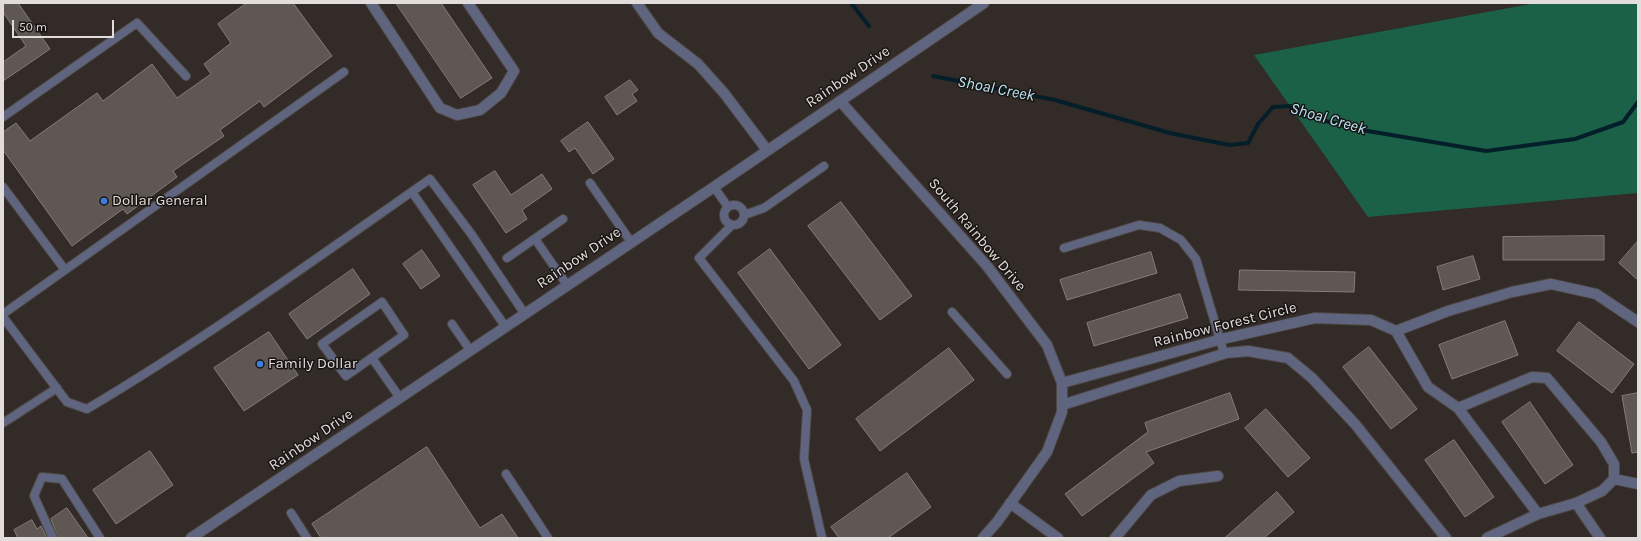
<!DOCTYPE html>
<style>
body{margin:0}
#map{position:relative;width:1641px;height:541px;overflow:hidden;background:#322b27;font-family:Karla,sans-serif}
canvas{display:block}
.frame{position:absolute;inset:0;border:4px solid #e2ddda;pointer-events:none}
.scale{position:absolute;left:12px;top:20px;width:102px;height:18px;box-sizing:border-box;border:2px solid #e2ddda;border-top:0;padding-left:5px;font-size:12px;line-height:14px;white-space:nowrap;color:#e2ddda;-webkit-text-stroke:3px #181513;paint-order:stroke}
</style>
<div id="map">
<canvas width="1641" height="541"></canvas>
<div class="frame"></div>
<div class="scale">50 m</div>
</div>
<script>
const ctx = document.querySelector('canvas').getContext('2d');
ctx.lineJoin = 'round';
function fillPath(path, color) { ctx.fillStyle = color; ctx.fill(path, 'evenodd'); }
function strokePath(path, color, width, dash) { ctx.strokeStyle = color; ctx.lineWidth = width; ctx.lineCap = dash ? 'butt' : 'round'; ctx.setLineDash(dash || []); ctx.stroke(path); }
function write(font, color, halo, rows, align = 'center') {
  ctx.font = font + ' Karla,sans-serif'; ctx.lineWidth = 3; ctx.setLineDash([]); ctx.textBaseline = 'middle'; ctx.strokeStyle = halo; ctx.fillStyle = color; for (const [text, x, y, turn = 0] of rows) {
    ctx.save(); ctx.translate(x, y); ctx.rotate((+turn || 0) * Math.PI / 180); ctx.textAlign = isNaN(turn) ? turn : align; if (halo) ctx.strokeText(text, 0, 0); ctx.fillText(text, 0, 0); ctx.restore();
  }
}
const green = new Path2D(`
 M1536,3H1638V193L1368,217L1254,55Z`);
const stream = new Path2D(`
 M851,3L869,26
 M933,76L1055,100L1170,133L1229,145L1248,143L1258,124L1273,107L1290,106L1303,115L1356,129L1486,151L1575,139L1623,122L1638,102`);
const building = new Path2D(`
 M3,3H18L50,49L3,81V62L26,46L3,12Z
 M247,3H293L332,56L264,107L260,101L220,130L224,136L173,171L177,177L127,214L123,209L72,246L3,150V132L16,123L30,141L97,93L103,101L152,64L177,98L211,74L204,64L231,43L218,24Z
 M396,3H441L492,78L461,98Z
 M630,80L638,90L632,94L637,101L617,115L605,97Z
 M588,122L614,159L593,174L575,148L569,152L561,141Z
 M495,171L511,195L542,174L552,189L522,210L527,219L506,233L473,185Z
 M841,202L912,296L880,320L808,226Z
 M1604,236V260H1503V237Z
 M1638,241V280L1619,263Z
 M770,249L841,345L809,369L738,273Z
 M422,250L440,276L421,289L403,264Z
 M1151,252L1157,273L1067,300L1060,280Z
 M1473,256L1480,279L1443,290L1437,267Z
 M353,269L370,294L307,339L289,314Z
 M1240,270L1355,272L1354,292L1239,290Z
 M1180,294L1188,318L1094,346L1087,323Z
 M1505,321L1518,355L1452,379L1439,345Z
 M1579,322L1634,364L1612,393L1557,351Z
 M269,332L298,375L244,411L214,368Z
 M1369,347L1417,409L1391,429L1343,367Z
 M949,348L974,380L880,451L856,419Z
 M1230,393L1239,419L1146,452L1154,463L1082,516L1065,494L1148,432L1145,423Z
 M1638,393V452L1632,453L1622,396Z
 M1530,402L1573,465L1545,484L1502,422Z
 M1266,409L1310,458L1288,477L1245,428Z
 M1454,440L1494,497L1465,517L1425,460Z
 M427,447L480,528L502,514L518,538H321L312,524Z
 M150,451L173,485L116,524L93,490Z
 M907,473L931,507L888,538H839L831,527Z
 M1277,492L1294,512L1264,538H1225Z
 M67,508L88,538H58L51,519Z
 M32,520L37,529L41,526L47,538H18L14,530Z`);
const service = new Path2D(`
 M3,117L137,23L186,76
 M590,183L631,242
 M3,187L65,270
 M714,187L728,207
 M412,192L505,326
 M724 215a10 10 0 1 1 20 0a10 10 0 1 1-20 0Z
 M744,215L764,208L824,166
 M732,225L699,258L794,381L807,410L804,459L822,538
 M535,239L567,285
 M1064,248L1139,225L1160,228L1181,240L1196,259L1224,353
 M507,258L563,219
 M382,302L404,335L346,376L322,344Z
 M952,312L1007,374
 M3,314L344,72
 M3,317L67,402L87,409C205,339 317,258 430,179L472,235L524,313
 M452,324L470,350
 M372,358L400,398
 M3,423L57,388
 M506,474L548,538
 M291,513L307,538
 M53,538L34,496L42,477L62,479L100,538`);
const minor = new Path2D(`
 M371,3L440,108L457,115L480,110L501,93L514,71L468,3
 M637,3L658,33L698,64L724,93L767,150
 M840,101L987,266L1047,345L1062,383V412L1047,452L997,522L983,538
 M1396,331L1448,311L1512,292L1551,284L1596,294L1638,322
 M1396,331L1428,387L1458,408L1538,514
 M1062,383L1222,339L1315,318L1371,320L1396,331
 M1062,405L1226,353L1248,351L1288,358L1312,378L1355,424L1446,538
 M1458,408L1532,377L1547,378L1601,442L1614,464V479L1602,491L1576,503L1538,514L1487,538
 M1614,479L1638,484
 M1010,503L1058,538
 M1576,503L1600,538
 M1115,538L1151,495L1179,481L1218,476`);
const tertiary = new Path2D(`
 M191,538L714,187L984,3`);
const markers = [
 [104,201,4,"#3f7fe0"],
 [260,364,4,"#3f7fe0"]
];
const streetNames = [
 ["Rainbow Drive",848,77,-34],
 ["South Rainbow Drive",977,235,50],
 ["Rainbow Drive",579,258,-34],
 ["Rainbow Forest Circle",1225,325,-14],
 ["Rainbow Drive",311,440,-34]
];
const poiNames = [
 ["Dollar General",112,201],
 ["Family Dollar",268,364]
];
const waterNames = [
 ["Shoal Creek",996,89,11],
 ["Shoal Creek",1328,119,16]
];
fillPath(green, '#1a6148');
strokePath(stream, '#041f29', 4);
fillPath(building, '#5f5753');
strokePath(building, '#867d79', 1);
strokePath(service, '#4e4744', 10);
strokePath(minor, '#4e4744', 12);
strokePath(tertiary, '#4e4744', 12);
strokePath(service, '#60657f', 8);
strokePath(minor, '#60657f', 10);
strokePath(tertiary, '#60657f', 10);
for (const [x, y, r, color] of markers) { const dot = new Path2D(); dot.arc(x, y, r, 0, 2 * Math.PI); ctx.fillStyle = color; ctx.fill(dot); strokePath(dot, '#181513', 1.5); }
write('15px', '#e2ddda', '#181513', streetNames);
write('15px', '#e2ddda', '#181513', poiNames, 'left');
write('italic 16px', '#bce5f6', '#181513', waterNames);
</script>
